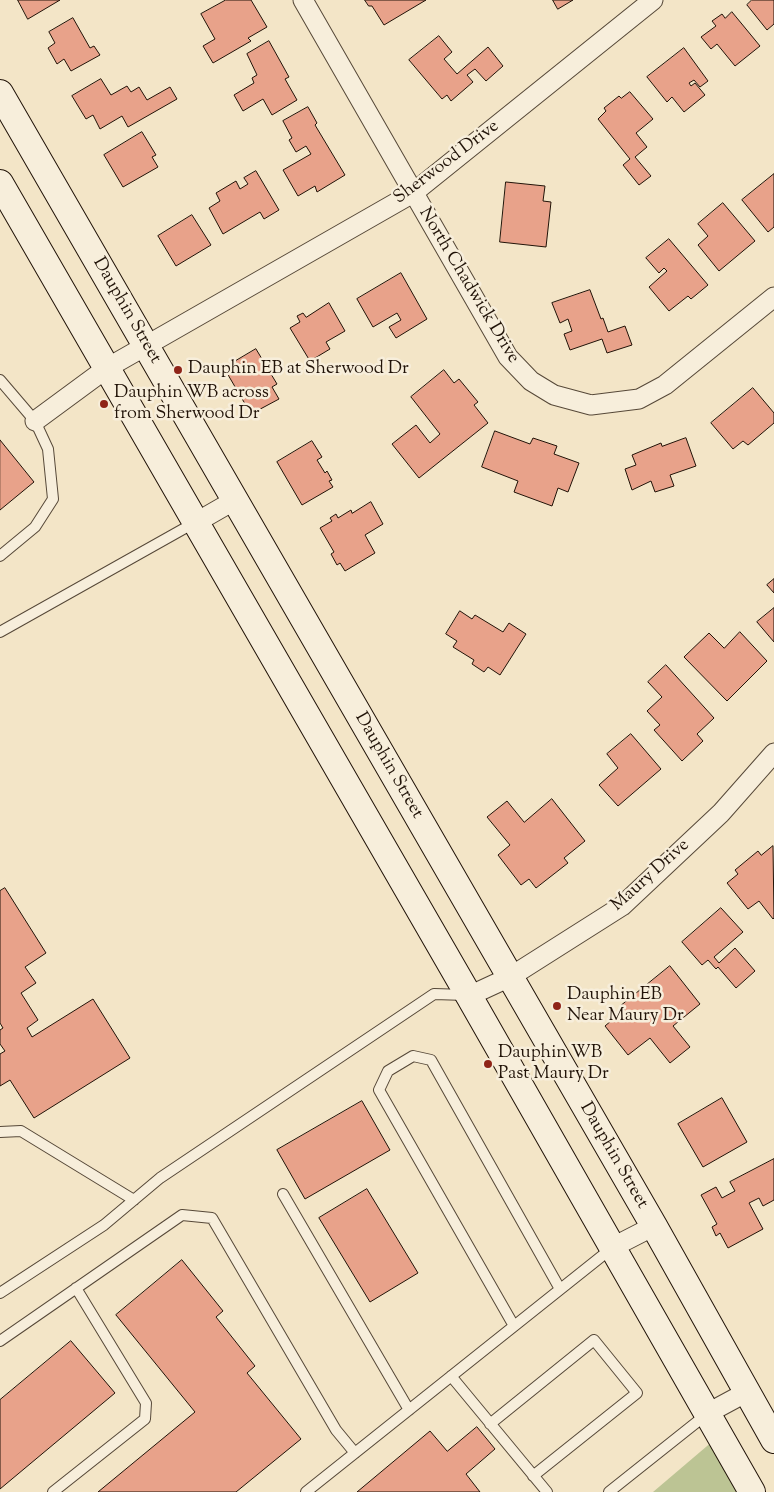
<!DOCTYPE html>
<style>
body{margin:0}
canvas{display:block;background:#f3e5c7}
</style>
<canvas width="774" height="1492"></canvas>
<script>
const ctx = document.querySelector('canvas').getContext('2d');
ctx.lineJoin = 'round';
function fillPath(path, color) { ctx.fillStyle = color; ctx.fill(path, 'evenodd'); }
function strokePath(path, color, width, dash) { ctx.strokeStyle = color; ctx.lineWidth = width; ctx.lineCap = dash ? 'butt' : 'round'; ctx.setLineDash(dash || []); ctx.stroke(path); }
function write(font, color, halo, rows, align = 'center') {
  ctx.font = font + ' "Sorts Mill Goudy",serif'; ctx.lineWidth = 5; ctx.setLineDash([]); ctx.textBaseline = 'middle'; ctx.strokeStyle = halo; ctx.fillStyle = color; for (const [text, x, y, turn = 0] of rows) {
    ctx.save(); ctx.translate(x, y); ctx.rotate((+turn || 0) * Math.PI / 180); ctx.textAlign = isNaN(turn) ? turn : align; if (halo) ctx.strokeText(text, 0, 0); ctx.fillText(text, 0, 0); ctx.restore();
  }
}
const green = new Path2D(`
 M720,1435L752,1492H653Z`);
const building = new Path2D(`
 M18,0H60L28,19Z
 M226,0H251L267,27L248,38L251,41L213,63L203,46L215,39L201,14Z
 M365,0H426L384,25L372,6H369Z
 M553,0H573L558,9Z
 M752,0H774V24L767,30L747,5Z
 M732,12L760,46L735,66L717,44L711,49L701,37L716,26L712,21L722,14L725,18Z
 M73,18L90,48L94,46L100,55L71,71L64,59L57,64L48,48L55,43L49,32Z
 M439,36L452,52L444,59L457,74L488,47L503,66L486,81L475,69L467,75L473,82L451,101L447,95L442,99L409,60Z
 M269,41L289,77L285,79L297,100L272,115L263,99L243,111L234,95L254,83L252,78L257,75L247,54Z
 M684,48L708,81L700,87L694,80L689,83L691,86L695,83L705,95L684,112L672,97L667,102L647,77Z
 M101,79L111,95L127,86L131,92L139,87L147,100L170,87L177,99L128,127L122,116L100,129L93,115L86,119L72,96Z
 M630,92L653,119L636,133L647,147L635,157L651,176L639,185L623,165L630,159L598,119L606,111L604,108L619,96L621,98Z
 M308,107L317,123L315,125L345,175L317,192L315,186L298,196L283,170L311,154L306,146L296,152L289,140L292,138L283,121Z
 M142,132L156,155L152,157L158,167L123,187L104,155Z
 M256,171L279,210L264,219L260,212L223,234L209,208L220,201L216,193L236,181L240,189L248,184L244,178Z
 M774,174V227L768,232L742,200Z
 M506,182L545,186L543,201L551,202L546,247L500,242Z
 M723,203L755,241L719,271L698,245L708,236L698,224Z
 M192,215L211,245L176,266L158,236Z
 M669,239L708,285L691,299L688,296L669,311L649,287L667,271L664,268L659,273L646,258Z
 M401,273L427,319L396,338L389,327L401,320L397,313L373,327L357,299Z
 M590,290L601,319L603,318L608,332L625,326L632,345L607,353L602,339L570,350L564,334L572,331L568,319L560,323L552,303Z
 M329,303L345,331L326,342L330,349L310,361L290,328L300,322L297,316L303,313L306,317Z
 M256,349L277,384L272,387L279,399L251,414L224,368Z
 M444,370L454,383L459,379L478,402L474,405L488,423L419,478L392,444L416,425L430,443L440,434L411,397Z
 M753,388L774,413V423L748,445L743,441L733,449L711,423Z
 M495,431L530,444L533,438L557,446L554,454L579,463L568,492L558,488L552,506L514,492L518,481L482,467Z
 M686,438L696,466L670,475L674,486L655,492L651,481L632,490L625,469L636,465L632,455L661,443L662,446Z
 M0,440L34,482L0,510Z
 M312,441L322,457L317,460L325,473L327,471L332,480L329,481L333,487L302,505L277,462Z
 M371,502L383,524L365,535L375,553L345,571L340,563L337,565L331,554L334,552L320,528L332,521L330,518L336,514L338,518L351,510L352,513Z
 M774,579V593L767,585Z
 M774,608V642L757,622Z
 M460,611L472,619L475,615L503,632L509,623L526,634L500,675L488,667L484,672L472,664L474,660L453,647L457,641L446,634Z
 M740,632L767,661L727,701L684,657L709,633L724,648Z
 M666,665L714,718L697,734L703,741L682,761L654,730L660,725L647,711L662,697L648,682Z
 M631,734L661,769L618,806L599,785L618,768L607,754Z
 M552,799L585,841L564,858L568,863L536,888L529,879L521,885L498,855L510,845L487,817L507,801L524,822Z
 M773,846L774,918L773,919L759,901L748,909L727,883L738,874L735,870L758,851L761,855Z
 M5,888L46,953L25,967L36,983L21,993L38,1020L27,1028L32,1037L93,999L130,1058L34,1118L10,1080L0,1086V1054L5,1051L0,1044V1030L3,1028L0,1023V891Z
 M721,908L743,932L714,957L719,963L735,948L755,971L736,988L718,967L716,969L708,960L702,965L682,942Z
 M670,966L700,1004L673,1026L690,1047L670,1063L650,1038L628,1055L605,1026L625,1009L622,1005Z
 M722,1098L747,1142L703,1167L678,1124Z
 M362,1101L390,1150L305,1199L277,1150Z
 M774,1159V1200L763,1206L759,1198L749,1203L763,1229L728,1248L720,1233L716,1236L712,1227L717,1224L701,1195L716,1187L722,1198L735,1191L730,1182Z
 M367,1189L418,1273L370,1302L319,1218Z
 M182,1260L223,1311L216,1317L255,1366L247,1373L301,1439L236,1492H98L195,1412L116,1315Z
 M71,1341L115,1393L0,1489V1400Z
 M477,1427L495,1449L466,1474L480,1492H357L430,1431L447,1451Z`);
const service = new Path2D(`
 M0,380L35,421L48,449L53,499L35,527L0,556
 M0,632L194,523
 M0,1132L21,1131L134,1200
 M283,1194L409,1410
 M0,1293L104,1225L160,1178L434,994L466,995
 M514,1326L379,1090L388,1071L413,1056L431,1060L560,1289
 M0,1341L182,1215L212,1218L336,1430L355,1453
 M451,1376L547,1492
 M490,1424L594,1340L637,1393L533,1476
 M53,1492L145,1419L146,1403L76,1288
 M306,1492L612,1248
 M609,1492L707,1414`);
const minor = new Path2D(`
 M303,0L508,357L531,381L554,395L591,405L639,399L665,385L774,297
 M35,421L107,368L413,193L653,0
 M195,523L235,500
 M469,996L510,977L622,906L721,813L774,753
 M613,1247L654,1226
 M708,1413L747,1392`);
const secondary = new Path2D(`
 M0,93L654,1226L774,1440
 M0,183L469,996L752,1492`);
const markers = [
 [178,370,5,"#8f2418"],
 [104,404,5,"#8f2418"],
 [557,1006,5,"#8f2418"],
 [488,1064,5,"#8f2418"]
];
const streetNames = [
 ["Sherwood Drive",447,163,-37],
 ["North Chadwick Drive",468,286,59],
 ["Dauphin Street",126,311,60],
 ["Dauphin Street",388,766,60],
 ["Maury Drive",651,876,-42],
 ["Dauphin Street",613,1156,60]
];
const poiNames = [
 ["Dauphin EB at Sherwood Dr",188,370],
 ["Dauphin WB across",114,394],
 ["from Sherwood Dr",114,415],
 ["Dauphin EB",567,996],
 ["Near Maury Dr",567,1017],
 ["Dauphin WB",498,1054],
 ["Past Maury Dr",498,1075]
];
fillPath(green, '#bcc494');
fillPath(building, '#e8a28a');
strokePath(building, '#211308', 1);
strokePath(service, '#564838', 12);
strokePath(minor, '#564838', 21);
strokePath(secondary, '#211308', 28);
strokePath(service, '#f7eedb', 10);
strokePath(minor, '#f7eedb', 19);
strokePath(secondary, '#f7eedb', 26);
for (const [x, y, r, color] of markers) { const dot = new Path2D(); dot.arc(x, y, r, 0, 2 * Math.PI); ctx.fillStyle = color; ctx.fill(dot); strokePath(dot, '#f7eedb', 2); }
write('18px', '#211308', '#f7eedb', streetNames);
write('18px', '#211308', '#f7eedb', poiNames, 'left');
</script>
